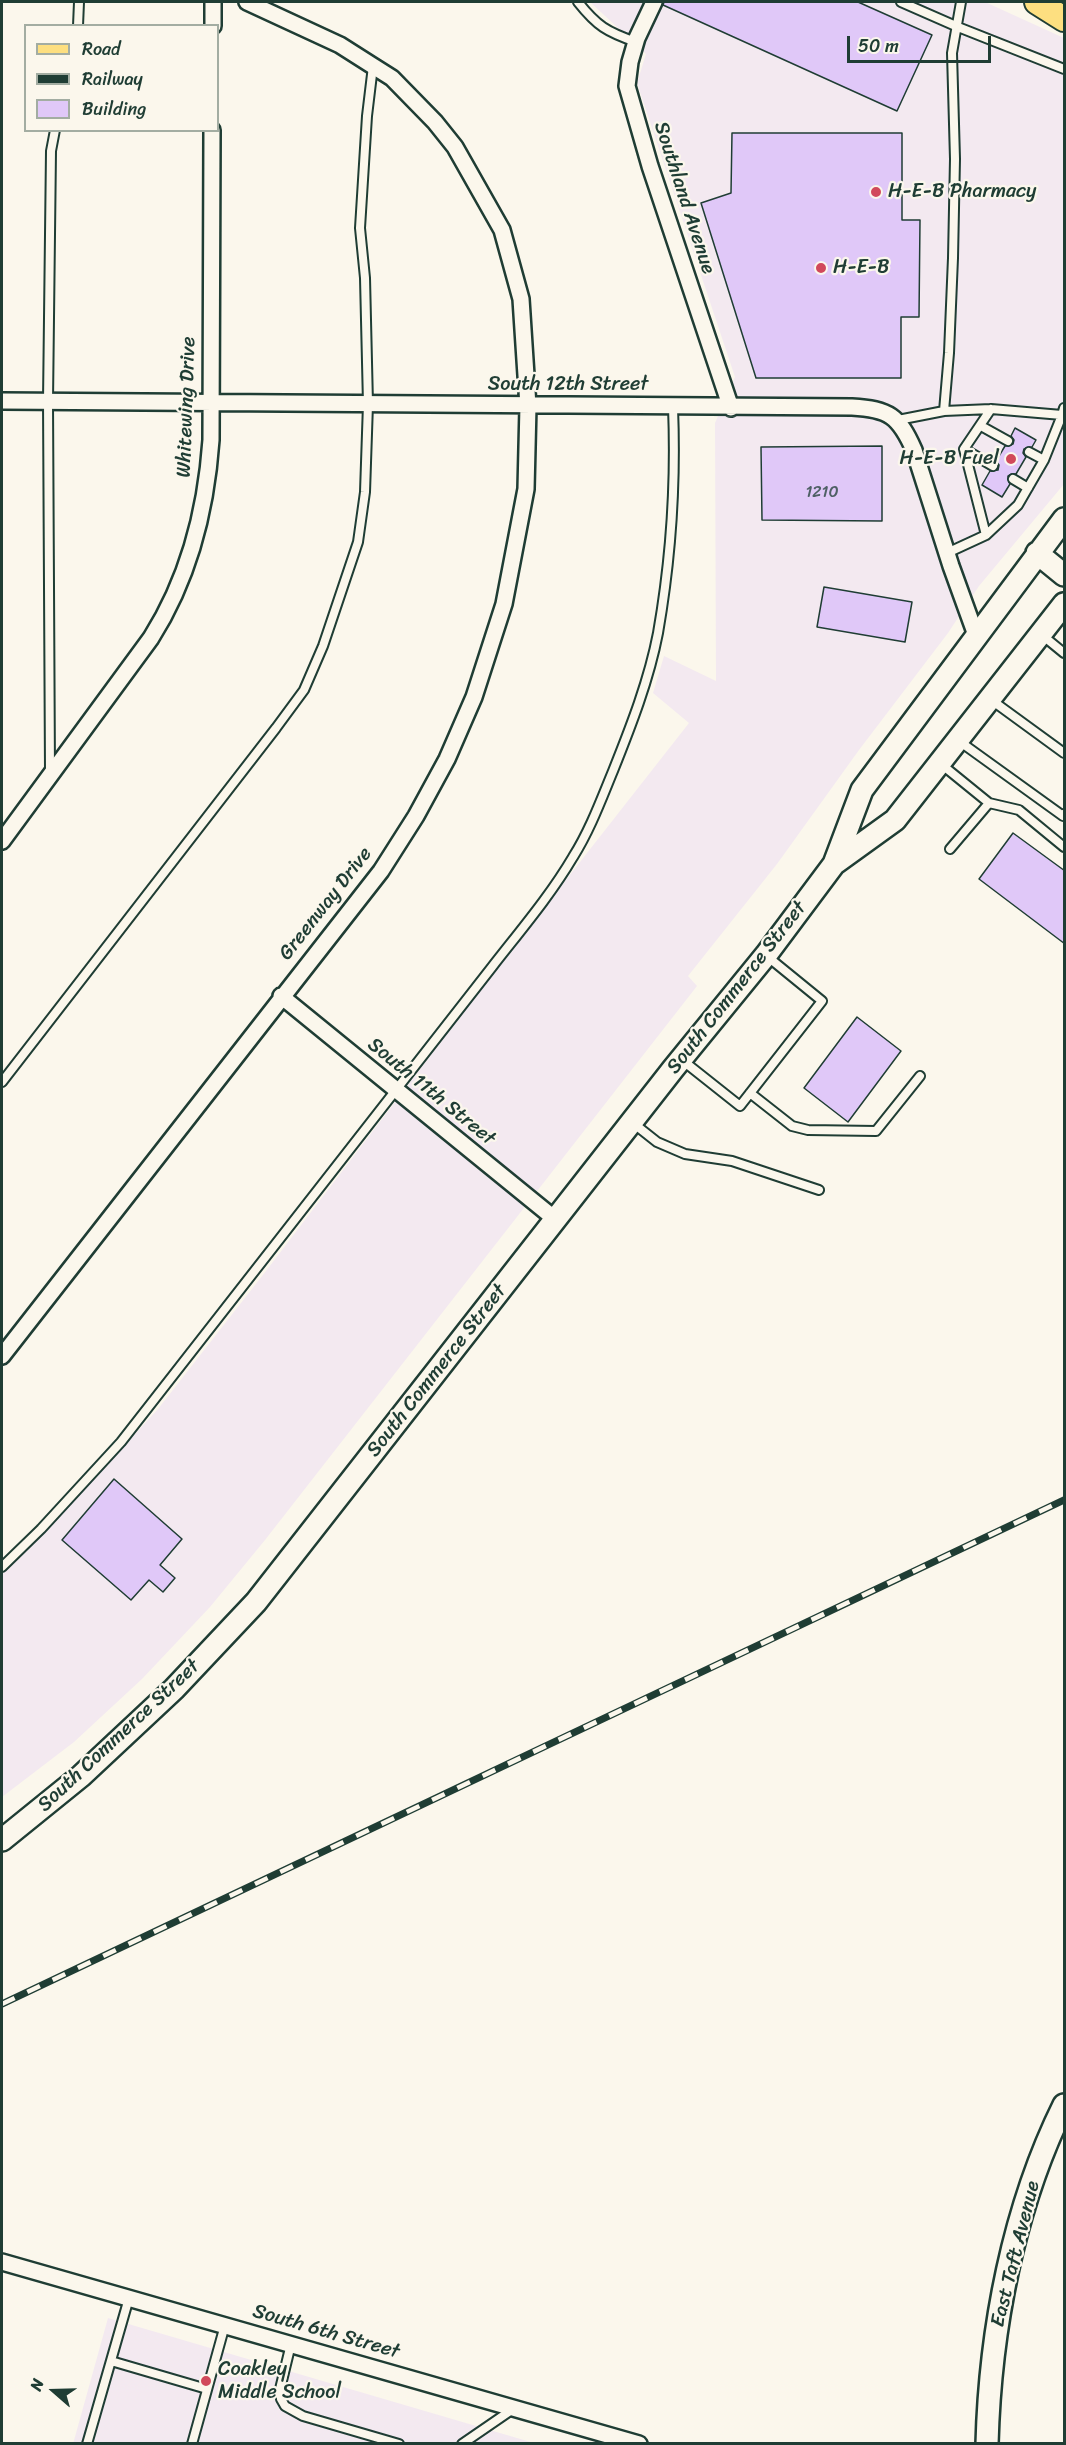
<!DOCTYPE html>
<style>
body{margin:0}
#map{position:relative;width:1066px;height:2445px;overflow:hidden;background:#fbf7ec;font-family:Sriracha,sans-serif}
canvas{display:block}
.frame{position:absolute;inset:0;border:3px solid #1f3d34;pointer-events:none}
.legend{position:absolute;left:24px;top:24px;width:195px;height:108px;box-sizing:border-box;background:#fbf7ec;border:2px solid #a3ada2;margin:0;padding:8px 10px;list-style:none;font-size:18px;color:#1f3d34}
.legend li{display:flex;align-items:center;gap:12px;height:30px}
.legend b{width:30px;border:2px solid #a3ada2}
.north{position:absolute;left:24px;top:2361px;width:60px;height:60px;-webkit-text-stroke:4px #fbf7ec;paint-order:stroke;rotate:290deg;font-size:16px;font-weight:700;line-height:24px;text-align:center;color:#1f3d34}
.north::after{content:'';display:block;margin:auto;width:21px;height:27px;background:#1f3d34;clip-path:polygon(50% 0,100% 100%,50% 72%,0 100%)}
.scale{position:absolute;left:847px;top:36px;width:144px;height:27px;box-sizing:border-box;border:3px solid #1f3d34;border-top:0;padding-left:8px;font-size:18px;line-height:21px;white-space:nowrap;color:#1f3d34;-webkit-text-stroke:4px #fbf7ec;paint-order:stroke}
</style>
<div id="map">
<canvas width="1066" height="2445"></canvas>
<div class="frame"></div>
<ul class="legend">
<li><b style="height:8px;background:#fddf80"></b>Road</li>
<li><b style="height:8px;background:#1f3d34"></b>Railway</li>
<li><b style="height:16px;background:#e0c8f8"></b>Building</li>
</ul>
<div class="north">N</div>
<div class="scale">50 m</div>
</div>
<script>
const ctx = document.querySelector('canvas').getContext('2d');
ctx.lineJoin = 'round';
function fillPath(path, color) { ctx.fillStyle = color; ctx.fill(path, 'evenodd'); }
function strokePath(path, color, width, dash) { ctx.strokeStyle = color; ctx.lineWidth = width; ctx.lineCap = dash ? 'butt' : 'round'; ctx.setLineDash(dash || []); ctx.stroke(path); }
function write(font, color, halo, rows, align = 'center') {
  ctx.font = font + ' Sriracha,sans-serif'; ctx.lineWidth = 4.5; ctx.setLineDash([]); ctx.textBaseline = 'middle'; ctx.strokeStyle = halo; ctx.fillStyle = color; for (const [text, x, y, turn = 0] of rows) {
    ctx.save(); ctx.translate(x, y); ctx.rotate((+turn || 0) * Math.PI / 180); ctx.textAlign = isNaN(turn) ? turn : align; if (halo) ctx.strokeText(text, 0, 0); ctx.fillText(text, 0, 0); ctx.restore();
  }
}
const built = new Path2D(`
 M590,2H985L1064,38V484L979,586L948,633L859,750L777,864L688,976L697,986L265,1540L210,1607L142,1679L74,1742L2,1797V1574L46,1531L158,1409L266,1271L511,950L689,723L653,693L664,656L716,681L715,423L735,377L637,83L646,54Z
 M108,2318L534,2443L73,2444Z`);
const building = new Path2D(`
 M664,2H858L932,35L897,111L663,5Z
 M732,133H902V220H920L919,317H901V378H756L701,203L731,193Z
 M1015,428L1036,440L1032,447L1024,449L1023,453L1026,457L1016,474H1011L1008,476L1010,484L1002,497L982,485L990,471L998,470L999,465L996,461L1005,446L1013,444L1014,440L1011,436Z
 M882,446V521L762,520L761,447Z
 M824,587L912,602L905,642L817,627Z
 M1013,833L1065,871V944L979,879Z
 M857,1017L901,1051L848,1122L804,1088Z
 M114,1479L182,1539L160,1565L175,1578L163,1592L149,1580L131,1600L62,1540Z`);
const lane = new Path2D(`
 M578,2C597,26 607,32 636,42
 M901,2L958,27L1064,69
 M78,26L79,2
 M991,409L964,449L986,535L1018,505L1044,460L1062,415
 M944,411L949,353L953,258L955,159L952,53L961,2
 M898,420L944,411L991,409L1062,415L1064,408
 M981,426L1008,441
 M964,449L993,466
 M1029,452L1044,460
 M1013,479L1028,488
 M947,553L986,535
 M1042,635L1064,653
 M990,699L1064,753
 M959,741L1063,816L1064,814
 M941,764L989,803L1019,810L1064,847
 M50,772L48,401L51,151L55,130
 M950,849L989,803
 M682,1060L740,1106L822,1001L768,957
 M2,1082L276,728L304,690L323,646L358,542L365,492L368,404L365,278L360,228L367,116L373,66
 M750,1093L792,1126L808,1130L876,1131L920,1076
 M633,1123L657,1142L685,1154L732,1161L819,1190
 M2,1567L41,1529L121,1442L492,967C520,931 550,896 573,857C590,830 601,800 613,771C631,726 649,680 658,633C671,559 676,482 673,407
 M291,2344L280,2389L281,2399L285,2406L303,2416L399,2444
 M111,2361L207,2389
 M87,2444L129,2298
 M192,2444L225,2325
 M462,2444L513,2409`);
const street = new Path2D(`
 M654,2L637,38L630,62L627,86L650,166L731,408
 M213,26V2
 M2,401L852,407C889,409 899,416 914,450L951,566L977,638
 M2,841L151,638C189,578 206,512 211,440L212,130
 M281,996L555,1219
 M2,1356L381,871L416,816L447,759L474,697L504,604L526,489L528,406L521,299L502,230L455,147L435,122L392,78L373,66L340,45L247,2
 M2,2262L639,2444`);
const secondary = new Path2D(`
 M1037,553L1064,575
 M834,864L895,820L1064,604
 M2,1840L81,1776L174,1689L256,1602L673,1069L766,955L834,864L862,790L1064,519
 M987,2444C990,2330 1013,2208 1064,2105`);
const primary = new Path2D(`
 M1037,2L1064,19`);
const rail = new Path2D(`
 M2,2004L1064,1500`);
const markers = [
 [876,192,6,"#d1495b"],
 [821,268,6,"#d1495b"],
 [1011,459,6,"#d1495b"],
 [206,2381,6,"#d1495b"]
];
const numberNames = [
 ["1210",822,493]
];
const poiNames = [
 ["H-E-B Pharmacy",888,192],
 ["H-E-B",833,268],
 ["H-E-B Fuel",999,459,"right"],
 ["Coakley",218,2370],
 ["Middle School",218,2393]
];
const streetNames = [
 ["Southland Avenue",684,198,72],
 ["South 12th Street",568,385],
 ["Whitewing Drive",187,407,-88],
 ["Greenway Drive",326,904,-52],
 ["South Commerce Street",737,988,-52],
 ["South 11th Street",431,1092,39],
 ["South Commerce Street",437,1371,-52],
 ["South Commerce Street",119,1736,-43],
 ["East Taft Avenue",1016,2254,-76],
 ["South 6th Street",326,2332,16]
];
fillPath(built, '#f3e9f0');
fillPath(building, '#e0c8f8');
strokePath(building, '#1f3d34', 1.5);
strokePath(lane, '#1f3d34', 12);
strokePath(street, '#1f3d34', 20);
strokePath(secondary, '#1f3d34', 26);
strokePath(primary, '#1f3d34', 28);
strokePath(lane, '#fbf7ec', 8);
strokePath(street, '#fbf7ec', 15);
strokePath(secondary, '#fbf7ec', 21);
strokePath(primary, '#fddf80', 24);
strokePath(rail, '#1f3d34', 7);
strokePath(rail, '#fbf7ec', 4.5, [14]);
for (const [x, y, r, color] of markers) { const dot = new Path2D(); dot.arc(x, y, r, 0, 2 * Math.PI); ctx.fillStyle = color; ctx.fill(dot); strokePath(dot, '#fbf7ec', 2); }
write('16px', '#4f6065', null, numberNames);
write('20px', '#1f3d34', '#fbf7ec', poiNames, 'left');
write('20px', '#1f3d34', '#fbf7ec', streetNames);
</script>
